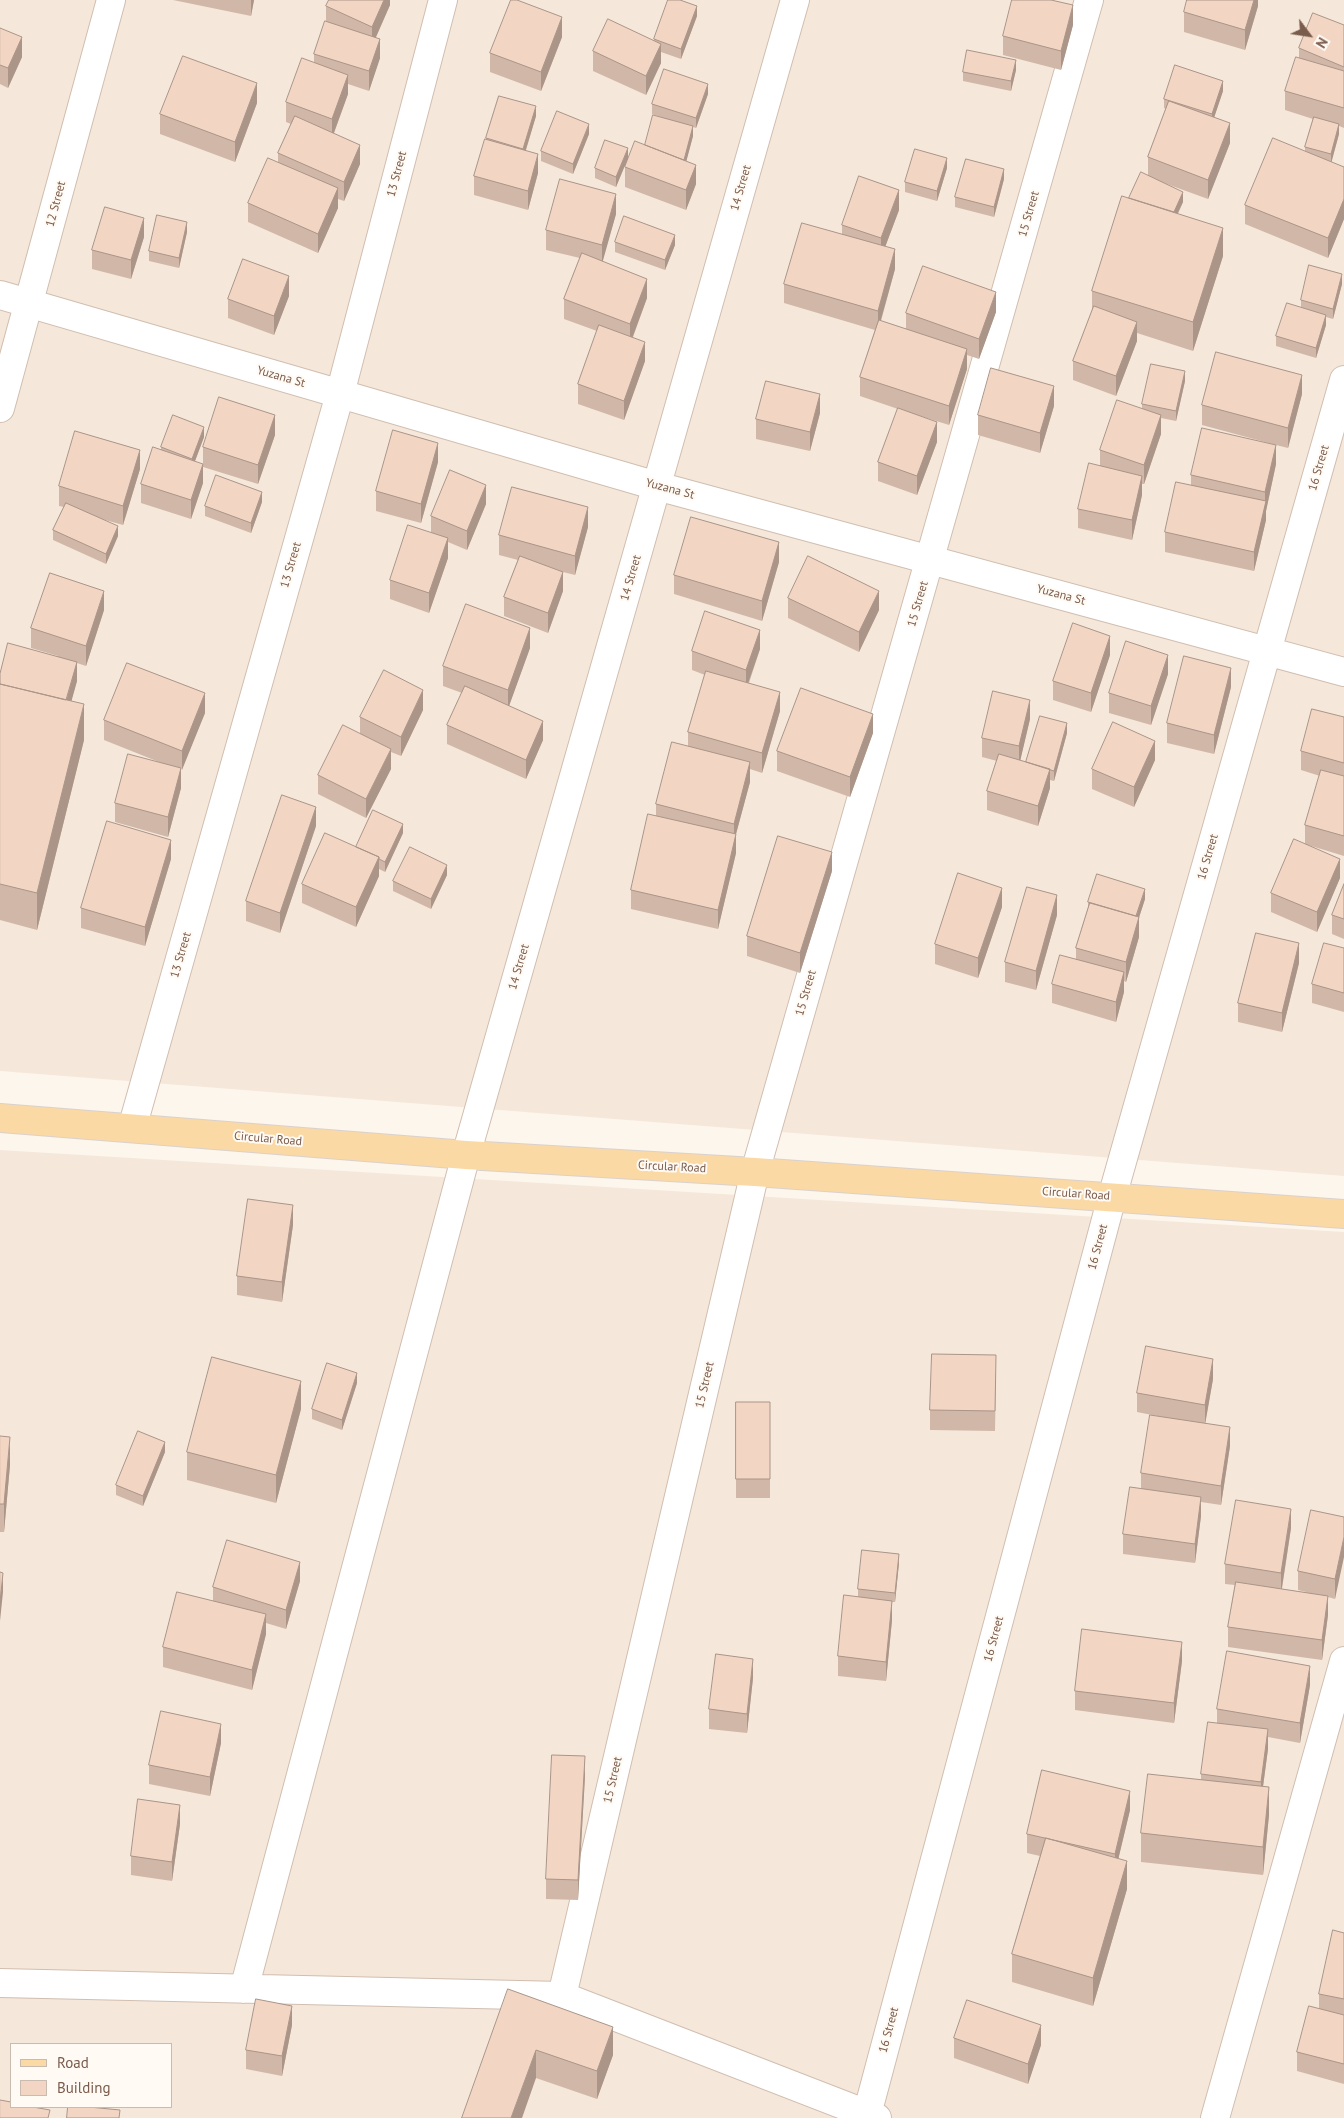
<!DOCTYPE html>
<style>
body{margin:0}
#map{position:relative;width:1344px;height:2118px;overflow:hidden;background:#fdf6ec;font-family:"PT Sans",sans-serif}
canvas{display:block}
.legend{position:absolute;left:10px;top:2043px;width:162px;height:65px;box-sizing:border-box;background:#fffaf3;border:1px solid #cabbb1;margin:0;padding:6px 9px;list-style:none;font-size:15px;color:#7a5c4d}
.legend li{display:flex;align-items:center;gap:10px;height:25px}
.legend b{width:25px;border:1px solid #cabbb1}
.north{position:absolute;left:1284px;top:10px;width:50px;height:50px;-webkit-text-stroke:4px #fffaf3;paint-order:stroke;rotate:121deg;font-size:14px;font-weight:700;line-height:20px;text-align:center;color:#7a5c4d}
.north::after{content:'';display:block;margin:auto;width:18px;height:22px;background:#7a5c4d;clip-path:polygon(50% 0,100% 100%,50% 72%,0 100%)}
</style>
<div id="map">
<canvas width="1344" height="2118"></canvas>
<ul class="legend">
<li><b style="height:6px;background:#fbd9a5"></b>Road</li>
<li><b style="height:14px;background:#f3d5c3"></b>Building</li>
</ul>
<div class="north">N</div>
</div>
<script>
const ctx = document.querySelector('canvas').getContext('2d');
ctx.lineJoin = 'round';
function fillPath(path, color) { ctx.fillStyle = color; ctx.fill(path, 'evenodd'); }
function strokePath(path, color, width, dash) { ctx.strokeStyle = color; ctx.lineWidth = width; ctx.lineCap = dash ? 'butt' : 'round'; ctx.setLineDash(dash || []); ctx.stroke(path); }
function write(font, color, halo, rows, align = 'center') {
  ctx.font = font + ' "PT Sans",sans-serif'; ctx.lineWidth = 4; ctx.setLineDash([]); ctx.textBaseline = 'middle'; ctx.strokeStyle = halo; ctx.fillStyle = color; for (const [text, x, y, turn = 0] of rows) {
    ctx.save(); ctx.translate(x, y); ctx.rotate((+turn || 0) * Math.PI / 180); ctx.textAlign = isNaN(turn) ? turn : align; if (halo) ctx.strokeText(text, 0, 0); ctx.fillText(text, 0, 0); ctx.restore();
  }
}
const residential = new Path2D(`
 M0,0H1344V1176L0,1071Z
 M0,1150L1344,1232V2118H0ZM11,2044H171V2107H11Z`);
const minor = new Path2D(`
 M0,295L657,486L1344,672
 M0,408L111,0
 M132,1128L340,394L443,0
 M0,1983L562,1996L877,2118
 M244,1989L466,1155L795,0
 M562,1996L755,1172L1089,0
 M866,2118L1112,1197L1344,380
 M1215,2118L1344,1661`);
const major = new Path2D(`
 M0,1118L466,1155L755,1172L1344,1214`);
const wall = new Path2D(`
 M173,0H254L251,16Z
 M390,0V5L376,37L380,58L369,91L348,84V94L334,133L360,164L344,201L338,199V208L318,253L248,222V203L278,162V153L291,124L286,122V102L314,62V54L326,21V6Z
 M1258,0V6L1245,50L1184,32V12Z
 M697,16L681,59L661,52V63L646,95L593,71V51L654,40V39Z
 M1073,25L1061,70L1003,55V36Z
 M1344,25V128L1339,126V134L1331,162L1344,167V219L1328,258L1245,224V205L1305,151V147L1313,119L1285,110V91L1299,58V48Z
 M0,28L22,57L8,88L0,84Z
 M562,37L541,91L490,72V53Z
 M1016,70L1011,91L963,81V72Z
 M1223,91L1214,117L1230,143L1208,199L1164,183L1183,202L1178,214L1223,256L1193,351L1137,333V341L1116,396L1073,380V361L1092,311V291L1129,198L1148,175V157L1166,109L1164,108V99Z
 M708,94L696,128L693,127V136L686,161L696,184L686,210L625,187V167L645,145L669,120L652,114V104Z
 M499,96L536,116L526,150L538,173L528,210L474,195V176L486,139Z
 M257,103L235,162L160,134V114Z
 M589,134L573,174L541,161V151Z
 M628,158L616,187L595,178V168Z
 M947,168L937,201L905,192V182Z
 M1004,179L994,217L955,207V197Z
 M899,210L885,247L895,269L881,321L906,329V313L996,312L979,359L967,355V369L949,425L914,414L937,442L917,495L878,481V462L898,409L860,396V377L875,330L784,303V284L842,234V225Z
 M616,214L602,261L647,298L633,337L645,361L624,420L578,404V384L597,331L564,319V299L580,258L546,250V230Z
 M187,232L179,268L149,261V251Z
 M144,237L131,279L92,269V250Z
 M615,242L675,245L665,270L615,252Z
 M1342,284L1333,319L1326,317V325L1316,358L1276,346V336L1301,308V300Z
 M289,296L274,335L228,318V299Z
 M1185,381L1176,421L1161,418V434L1144,484H1142V495L1132,540L1078,528V509L1100,466V450L1142,408V404Z
 M1302,394L1288,448L1276,445V464L1266,511V520L1254,571L1165,552V532L1191,485V475L1276,445L1202,425V405Z
 M1054,406L1040,453L978,435V415Z
 M820,413L810,451L756,439V419Z
 M275,435L258,484L203,467V447Z
 M204,437L195,461L203,483L191,519L141,503V484L161,450V447Z
 M438,462L421,523L376,511V491Z
 M140,469L123,525L98,518L118,536L106,564L53,540V530L64,507L59,506V486Z
 M262,502L251,533L205,516V506Z
 M486,504L467,550L448,542V558L429,613L390,599V580L431,533V516Z
 M588,527L575,575L563,572V591L548,633L504,616V597L518,560L499,555V535Z
 M779,562L762,621L674,594V575Z
 M788,598L879,610L859,652L788,618Z
 M104,610L86,666L77,663V681L71,701L84,740L37,930L0,920V674L58,656L31,648V628Z
 M530,648L509,705L543,740L526,779L447,744V725L462,693L443,686V666Z
 M760,649L749,683L780,711L762,773L750,769V782L736,834V853L718,929L631,909V890L656,815V804L688,746V732L705,675L692,670V651Z
 M1110,655L1091,712L1053,700V681Z
 M1168,674L1151,725L1109,713V693Z
 M1231,687L1214,754L1167,743V723Z
 M423,710L401,756L391,752V769L366,818L318,794V775L360,734V717Z
 M205,713L181,770V788L168,837L115,822V803L164,764L104,740V720Z
 M1344,717V856L1308,845L1340,878L1317,932L1271,912V893L1305,844V825L1320,776L1301,770V751Z
 M1030,719L1020,760L1026,762L1067,733L1054,781L1050,780V788L1038,826L987,810V791L997,761L982,757V738Z
 M873,733L850,797L777,771V751Z
 M1155,760L1134,807L1092,789V769Z
 M316,826L280,933L246,921V901Z
 M403,833L385,872L379,869V876L356,927L302,903V884L356,847Z
 M171,859L145,946L81,928V908Z
 M832,871L800,973L747,956V936Z
 M447,875L431,909L393,891V881Z
 M1344,884V939L1332,934V915Z
 M1145,899L1139,917V937L1126,982L1124,981V992L1116,1022L1052,1003V984L1076,959V948L1088,908V902Z
 M1002,907L978,978L935,964V944Z
 M1057,915L1036,990L1005,982V962Z
 M1344,948V1012L1312,1003V984Z
 M1299,963L1282,1032L1238,1022V1003Z
 M293,1225L282,1302L237,1295V1276Z
 M996,1375L995,1431L930,1430V1410Z
 M1213,1379L1205,1423L1230,1446L1221,1505L1201,1502V1516L1195,1563L1123,1554V1534L1141,1489V1473L1157,1416L1137,1412V1393Z
 M357,1383L342,1430L312,1419V1409Z
 M736,1402L770,1479V1498H736Z
 M301,1409L276,1503L187,1480V1452Z
 M0,1436L10,1465L4,1532H0Z
 M165,1452L143,1506L116,1495V1485Z
 M1344,1517L1335,1599L1328,1597V1615L1322,1660L1228,1647V1627L1235,1585L1225,1584V1564L1291,1528L1282,1589L1310,1593L1298,1590V1571Z
 M899,1563L895,1602H892V1620L886,1681L838,1676V1656L858,1597V1589Z
 M300,1581L286,1629L266,1623V1634L252,1690L163,1667V1647L213,1601V1587Z
 M1182,1661L1174,1723L1075,1710V1691Z
 M753,1678L747,1733L709,1729V1709Z
 M1310,1685L1300,1743L1268,1737V1749L1263,1787L1269,1815L1263,1875L1141,1862V1833L1201,1780V1774L1217,1723V1709Z
 M221,1743L210,1796L149,1784V1765Z
 M585,1776L578,1900L546,1899V1879Z
 M1130,1810L1118,1859L1127,1889L1093,2006L1012,1982V1954L1040,1856L1027,1853V1834Z
 M180,1824L172,1881L131,1875V1856Z
 M1344,1933V2084L1297,2071V2052L1319,2008V1994Z
 M508,1989L613,2055L597,2099L536,2078Z
 M292,2025L282,2076L246,2069V2050Z
 M954,2038L1041,2045L1028,2084L954,2058Z`);
const shadedWall = new Path2D(`
 M251,0H254L251,16Z
 M384,0H390V5L372,46V27Z
 M1254,0H1258V6L1245,50V30Z
 M1073,5V25L1061,70V51Z
 M697,6V16L681,59V49Z
 M562,17V37L541,91V72Z
 M22,37V57L8,88V68Z
 M380,39V58L369,91V71Z
 M661,44V63L646,95V76Z
 M1016,60V70L1011,91V81Z
 M348,75V94L332,138V119Z
 M1223,81V91L1212,124V114Z
 M257,83V103L235,162V142Z
 M708,84V94L696,128V118Z
 M536,106V116L523,159V149Z
 M1230,123V143L1208,199V180Z
 M589,124V134L573,174V164Z
 M1339,124V134L1331,164V154Z
 M693,126V136L683,174V164Z
 M360,145V164L344,201V182Z
 M628,148V158L616,187V177Z
 M538,154V173L528,210V191Z
 M947,158V168L937,201V191Z
 M696,165V184L686,210V190Z
 M1004,169V179L994,217V207Z
 M338,188V208L318,253V234Z
 M899,190V210L881,258V238Z
 M1183,192V202L1169,231V221Z
 M616,194V214L602,264V245Z
 M1344,199V219L1328,258V238Z
 M144,218V237L131,279V260Z
 M187,222V232L179,268V258Z
 M1223,228V256L1193,351V322Z
 M675,235V245L665,270V260Z
 M895,249V269L878,330V311Z
 M1342,274V284L1333,319V309Z
 M289,276V296L274,335V316Z
 M647,279V298L630,344V324Z
 M996,292V312L979,359V339Z
 M1326,315V325L1316,358V348Z
 M1137,322V341L1116,396V376Z
 M645,342V361L624,420V401Z
 M967,349V369L949,425V406Z
 M1185,371V381L1176,421V411Z
 M1302,375V394L1288,448V428Z
 M1054,386V406L1040,453V433Z
 M820,394V413L810,451V432Z
 M275,415V435L258,484V465Z
 M1161,415V434L1144,484V465Z
 M937,422V442L917,495V476Z
 M204,427V437L192,469V459Z
 M438,443V462L421,523V504Z
 M1276,445V464L1266,511V520L1254,571V552L1265,501V492Z
 M140,450V469L123,525V506Z
 M203,464V483L191,519V500Z
 M1142,476V495L1132,540V520Z
 M486,485V504L467,550V531Z
 M262,492V502L251,533V523Z
 M588,507V527L575,575V556Z
 M118,526V536L106,564V554Z
 M448,538V558L429,613V593Z
 M779,542V562L762,621V601Z
 M563,572V591L548,633V613Z
 M104,591V610L86,666V646Z
 M879,591V610L859,652V632Z
 M530,628V648L508,709V690Z
 M760,630V649L746,689V670Z
 M1110,636V655L1091,712V693Z
 M1168,655V674L1151,725V706Z
 M77,662V681L66,721V702Z
 M1231,668V687L1214,754V735Z
 M423,690V710L401,756V737Z
 M780,692V711L762,773V753Z
 M205,693V713L182,770V751Z
 M1030,700V719L1019,766V746Z
 M84,704V740L37,930V893Z
 M873,714V733L850,797V777Z
 M543,721V740L526,779V760Z
 M1067,723V733L1054,781V771Z
 M1155,741V760L1134,807V787Z
 M391,749V769L366,818V799Z
 M750,762V782L736,834V853L718,929V910L734,843V824Z
 M181,768V788L168,837V817Z
 M1050,769V788L1038,826V806Z
 M316,807V826L280,933V913Z
 M403,824V833L385,872V862Z
 M171,840V859L145,946V927Z
 M832,852V871L800,973V953Z
 M379,857V876L356,927V907Z
 M1340,859V878L1317,932V912Z
 M447,865V875L431,909V899Z
 M1002,888V907L978,978V958Z
 M1145,889V899L1136,927V917Z
 M1057,895V915L1036,990V971Z
 M1139,917V937L1126,982V962Z
 M1299,943V963L1282,1032V1013Z
 M1124,972V992L1116,1022V1002Z
 M293,1205V1225L282,1302V1282Z
 M1213,1359V1379L1205,1425V1405Z
 M357,1373V1383L342,1430V1420Z
 M301,1381V1409L276,1503V1475Z
 M1230,1427V1446L1221,1505V1486Z
 M10,1437V1465L4,1532V1504Z
 M165,1442V1452L143,1506V1496Z
 M1201,1497V1516L1195,1563V1544Z
 M1291,1509V1528L1281,1593V1573Z
 M1344,1537V1557L1335,1599V1579Z
 M899,1554V1563L895,1602V1593Z
 M300,1562V1581L286,1629V1610Z
 M3,1573V1592L0,1621V1602Z
 M1328,1596V1615L1322,1660V1640Z
 M892,1601V1620L886,1681V1662Z
 M266,1614V1634L252,1690V1670Z
 M1182,1642V1661L1174,1723V1703Z
 M753,1659V1678L747,1733V1714Z
 M1310,1666V1685L1300,1743V1723Z
 M221,1724V1743L210,1796V1777Z
 M1268,1729V1749L1261,1801V1782Z
 M585,1756V1776L578,1900V1880Z
 M1269,1787V1815L1263,1875V1847Z
 M1130,1791V1810L1115,1873V1854Z
 M180,1805V1824L172,1881V1862Z
 M1127,1861V1889L1093,2006V1978Z
 M292,2006V2025L282,2076V2056Z
 M1041,2025V2045L1028,2084V2064Z
 M613,2027V2055L597,2099V2071Z
 M536,2050V2078L522,2118H511Z`);
const building = new Path2D(`
 M329,0H384L372,27L326,6Z
 M511,0H517L562,17L541,72L490,53Z
 M668,0H680L697,6L681,49L654,39Z
 M1012,0H1051L1073,5L1061,51L1003,36Z
 M1187,0H1254L1245,30L1184,12Z
 M1313,13L1344,25V67L1299,48Z
 M608,19L661,44L646,76L593,51Z
 M325,21L380,39L369,71L314,54Z
 M0,28L22,37L8,68L0,65Z
 M967,50L1016,60L1011,81L963,72Z
 M183,56L257,83L235,142L160,114Z
 M1296,57L1344,71V108L1285,91Z
 M302,58L348,75L332,119L286,102Z
 M1175,65L1223,81L1212,114L1164,99Z
 M664,69L708,84L696,118L652,104Z
 M499,96L536,106L523,149L486,138Z
 M1169,101L1230,123L1208,180L1148,157Z
 M557,111L589,124L573,164L541,151Z
 M653,115L693,126L684,160L645,145Z
 M295,116L360,145L344,182L278,153Z
 M1314,117L1339,124L1331,154L1305,147Z
 M1273,138L1344,167V199L1328,238L1245,205Z
 M485,139L538,154L528,191L474,176Z
 M605,140L628,148L616,177L595,168Z
 M635,141L696,165L686,190L625,167Z
 M915,149L947,158L937,191L905,182Z
 M268,158L338,188L318,234L248,203Z
 M966,159L1004,169L994,207L955,197Z
 M1141,172L1183,192L1174,212L1129,198Z
 M859,176L899,190L881,238L842,225Z
 M560,179L616,194L602,245L546,230Z
 M1122,196L1223,228L1193,322L1092,291Z
 M105,207L144,218L131,260L92,250Z
 M157,215L187,222L179,258L149,251Z
 M624,216L675,235L665,260L615,242Z
 M802,223L895,249L878,311L784,284Z
 M582,253L647,279L630,324L564,299Z
 M243,259L289,276L274,316L228,299Z
 M1309,265L1342,274L1333,309L1301,300Z
 M923,266L996,292L979,339L906,313Z
 M1287,303L1326,315L1316,348L1276,336Z
 M1094,306L1137,322L1116,376L1073,361Z
 M879,320L967,349L949,406L860,377Z
 M599,325L645,342L624,401L578,384Z
 M1216,352L1302,375L1288,428L1202,405Z
 M1151,364L1185,371L1176,411L1142,404Z
 M991,368L1054,386L1040,433L978,415Z
 M766,381L820,394L810,432L756,419Z
 M219,397L275,415L258,465L203,447Z
 M1117,400L1161,415L1144,465L1100,450Z
 M898,408L937,422L917,476L878,462Z
 M173,415L204,427L192,459L161,447Z
 M1202,428L1276,445L1265,492L1191,475Z
 M393,430L438,443L421,504L376,491Z
 M75,431L140,450L123,506L59,486Z
 M153,447L203,464L191,500L141,484Z
 M1089,463L1142,476L1132,520L1078,509Z
 M450,470L486,485L467,531L431,516Z
 M216,475L262,492L251,523L205,506Z
 M1176,482L1266,501L1254,552L1165,532Z
 M512,487L588,507L575,556L499,535Z
 M66,503L118,526L106,554L53,530Z
 M691,517L779,542L762,601L674,575Z
 M408,525L448,538L429,593L390,580Z
 M520,556L563,572L548,613L504,597Z
 M808,556L879,591L859,632L788,598Z
 M50,573L104,591L86,646L31,628Z
 M466,604L530,628L508,690L443,666Z
 M705,611L760,630L746,670L692,651Z
 M1073,623L1110,636L1091,693L1053,681Z
 M1126,641L1168,655L1151,706L1109,693Z
 M8,643L77,662L66,700L0,684V674Z
 M1184,656L1231,668L1214,735L1167,723Z
 M127,663L205,693L182,751L104,720Z
 M384,670L423,690L401,737L360,717Z
 M706,671L780,692L762,753L688,732Z
 M0,684L84,704L37,893L0,884Z
 M465,686L543,721L526,760L447,725Z
 M801,688L873,714L850,777L777,751Z
 M993,691L1030,700L1019,746L982,738Z
 M1312,709L1344,717V763L1301,751Z
 M1040,716L1067,723L1054,771L1026,762Z
 M1113,722L1155,741L1134,787L1092,769Z
 M343,725L391,749L366,799L318,775Z
 M672,742L750,762L734,824L656,804Z
 M128,754L181,768L168,817L115,803Z
 M999,754L1050,769L1038,806L987,791Z
 M1321,770L1344,776V836L1305,825Z
 M282,795L316,807L280,913L246,901Z
 M373,810L403,824L385,862L379,859V857L356,847Z
 M648,814L736,834L718,910L631,890Z
 M107,821L171,840L145,927L81,908Z
 M325,833L379,857L356,907L302,884Z
 M778,836L832,852L800,953L747,936Z
 M1294,839L1340,859L1317,912L1271,893Z
 M410,847L447,865L431,899L393,881Z
 M958,873L1002,888L978,958L935,944Z
 M1097,874L1145,889L1136,916L1088,902Z
 M1344,884V919L1332,915Z
 M1027,887L1057,895L1036,971L1005,962Z
 M1090,903L1139,917L1126,962L1076,948Z
 M1256,933L1299,943L1282,1013L1238,1003Z
 M1324,943L1344,948V993L1312,984Z
 M1060,955L1124,972L1116,1002L1052,984Z
 M248,1199L293,1205L282,1282L237,1276Z
 M1146,1346L1213,1359L1205,1405L1137,1393Z
 M932,1354L996,1355L995,1411L930,1410Z
 M212,1357L301,1381L276,1475L187,1452Z
 M327,1363L357,1373L342,1420L312,1409Z
 M736,1402H770V1479H736Z
 M1150,1415L1230,1427L1221,1486L1141,1473Z
 M138,1431L165,1442L143,1496L116,1485Z
 M0,1436L10,1437L4,1504H0Z
 M1130,1487L1201,1497L1195,1544L1123,1534Z
 M1236,1500L1291,1509L1281,1573L1225,1564Z
 M1311,1510L1344,1517V1537L1335,1579L1298,1571Z
 M227,1540L300,1562L286,1610L213,1587Z
 M862,1550L899,1554L895,1593L858,1589Z
 M0,1572L3,1573L0,1602Z
 M1236,1582L1328,1596L1322,1640L1228,1627Z
 M177,1592L266,1614L252,1670L163,1647Z
 M844,1595L892,1601L886,1662L838,1656Z
 M1082,1629L1182,1642L1174,1703L1075,1691Z
 M1227,1651L1310,1666L1300,1723L1217,1709Z
 M716,1654L753,1659L747,1714L709,1709Z
 M161,1711L221,1724L210,1777L149,1765Z
 M1208,1722L1268,1729L1261,1782L1201,1774Z
 M552,1755L585,1756L578,1880L546,1879Z
 M1042,1770L1130,1791L1115,1854L1027,1834Z
 M1148,1774L1269,1787L1263,1847L1141,1833Z
 M138,1799L180,1805L172,1862L131,1856Z
 M1046,1838L1127,1861L1093,1978L1012,1954Z
 M1333,1930L1344,1933V1999L1319,1994Z
 M508,1989L613,2027L597,2071L536,2050L511,2118H462Z
 M256,1999L292,2006L282,2056L246,2050Z
 M967,2000L1041,2025L1028,2064L954,2038Z
 M1309,2006L1344,2015V2064L1297,2052Z
 M0,2100L11,2102V2107H33L50,2110L48,2118H0Z
 M68,2107H89L120,2110L119,2118H67Z`);
const streetNames = [
 ["13 Street",397,174,-75],
 ["14 Street",741,188,-74],
 ["12 Street",56,204,-75],
 ["15 Street",1029,214,-74],
 ["Yuzana St",281,377,16],
 ["16 Street",1319,468,-74],
 ["Yuzana St",670,489,15],
 ["13 Street",291,565,-74],
 ["14 Street",631,578,-74],
 ["Yuzana St",1061,595,15],
 ["15 Street",918,604,-74],
 ["16 Street",1208,857,-74],
 ["13 Street",181,955,-74],
 ["14 Street",519,967,-74],
 ["15 Street",806,993,-74],
 ["Circular Road",268,1139,5],
 ["Circular Road",672,1167,3],
 ["Circular Road",1076,1194,4],
 ["16 Street",1098,1247,-75],
 ["15 Street",705,1385,-77],
 ["16 Street",994,1639,-75],
 ["15 Street",613,1780,-77],
 ["16 Street",889,2030,-75]
];
fillPath(residential, '#f5e8da');
strokePath(minor, '#d1beb0', 30);
strokePath(major, '#dad1cd', 30);
strokePath(minor, '#fff', 28);
strokePath(major, '#fbd9a5', 28);
fillPath(wall, '#d1b7a8');
fillPath(shadedWall, '#aa9588');
fillPath(building, '#f3d5c3');
strokePath(building, '#aa9588', 1);
write('12px', '#7a5c4d', '#fffaf3', streetNames);
</script>
